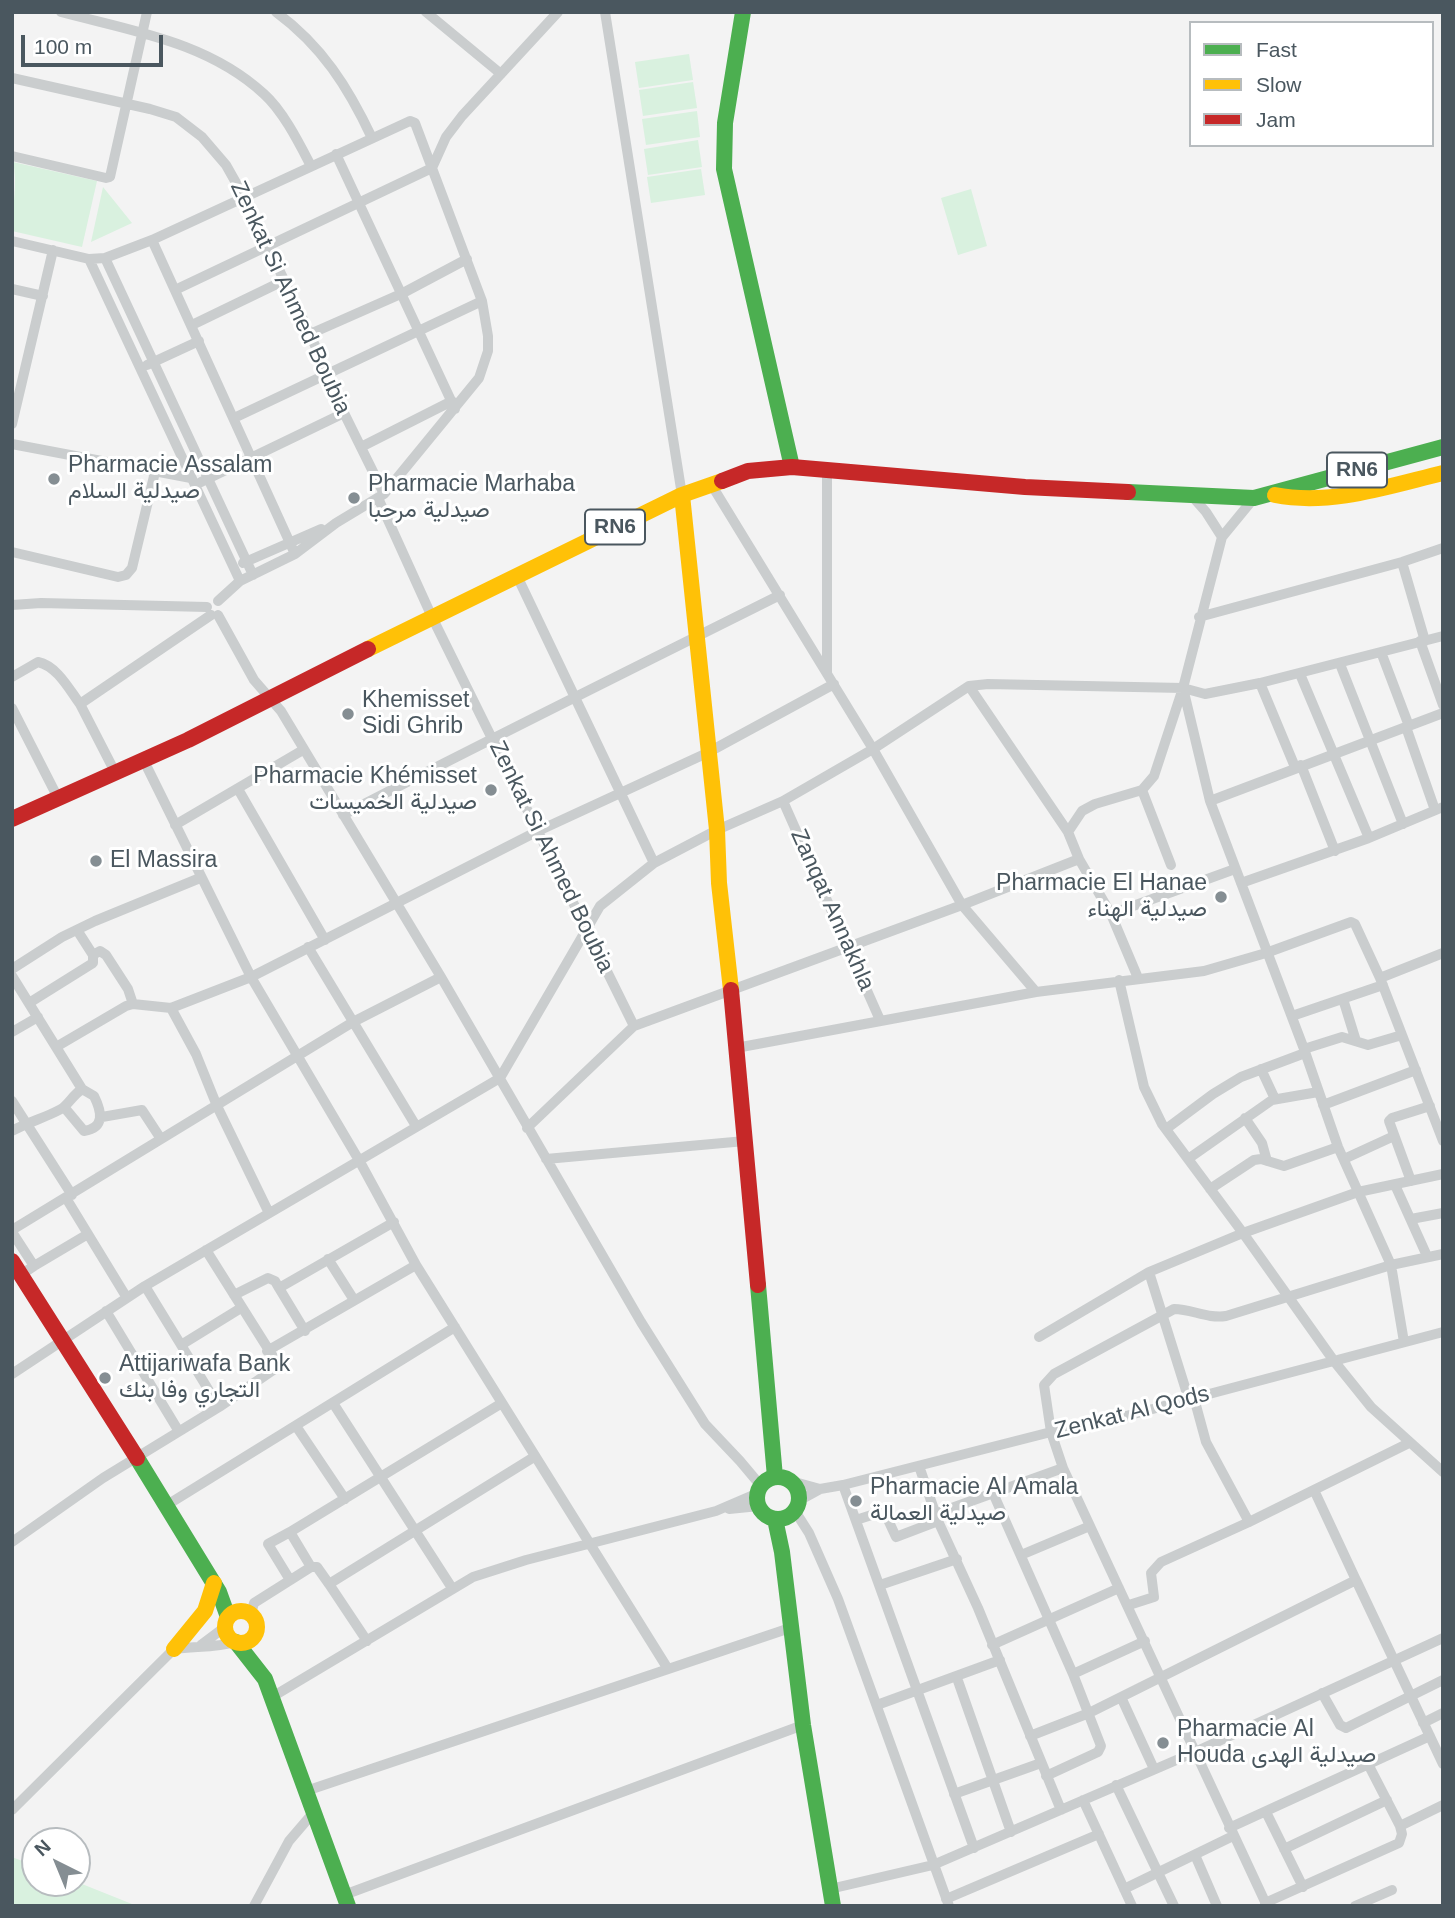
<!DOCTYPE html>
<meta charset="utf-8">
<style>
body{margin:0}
#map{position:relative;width:1455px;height:1918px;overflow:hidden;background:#f3f3f3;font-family:Helvetica,sans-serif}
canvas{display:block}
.frame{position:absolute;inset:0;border:14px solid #4a575f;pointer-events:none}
.legend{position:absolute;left:1189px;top:21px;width:245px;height:126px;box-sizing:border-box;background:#fff;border:2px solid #b7bcbf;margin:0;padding:9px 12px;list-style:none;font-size:21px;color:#4a575f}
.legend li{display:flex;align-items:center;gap:14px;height:35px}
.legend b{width:35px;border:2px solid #b7bcbf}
.north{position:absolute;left:21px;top:1827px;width:70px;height:70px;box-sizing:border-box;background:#fff;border:2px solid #b7bcbf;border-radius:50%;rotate:317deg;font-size:19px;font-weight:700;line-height:28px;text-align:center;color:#4a575f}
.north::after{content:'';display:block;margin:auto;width:24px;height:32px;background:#858e93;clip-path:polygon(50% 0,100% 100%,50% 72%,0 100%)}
.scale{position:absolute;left:21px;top:35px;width:142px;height:32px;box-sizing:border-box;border:4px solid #4a575f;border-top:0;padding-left:9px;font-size:21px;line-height:24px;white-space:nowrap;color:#4a575f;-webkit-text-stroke:5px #fff;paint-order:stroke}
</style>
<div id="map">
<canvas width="1455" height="1918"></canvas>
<div class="frame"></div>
<ul class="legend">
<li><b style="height:9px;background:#4caf50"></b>Fast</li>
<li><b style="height:9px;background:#ffc107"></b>Slow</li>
<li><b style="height:9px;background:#c62828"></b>Jam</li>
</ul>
<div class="north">N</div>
<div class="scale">100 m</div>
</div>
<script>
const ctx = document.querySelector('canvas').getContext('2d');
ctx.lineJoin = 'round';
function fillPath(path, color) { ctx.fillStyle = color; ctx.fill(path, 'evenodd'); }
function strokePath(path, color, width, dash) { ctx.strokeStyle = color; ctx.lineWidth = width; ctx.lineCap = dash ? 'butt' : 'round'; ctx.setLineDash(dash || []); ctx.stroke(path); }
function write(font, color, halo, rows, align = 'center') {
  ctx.font = font + ' Helvetica,Vazirmatn,sans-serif'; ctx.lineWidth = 6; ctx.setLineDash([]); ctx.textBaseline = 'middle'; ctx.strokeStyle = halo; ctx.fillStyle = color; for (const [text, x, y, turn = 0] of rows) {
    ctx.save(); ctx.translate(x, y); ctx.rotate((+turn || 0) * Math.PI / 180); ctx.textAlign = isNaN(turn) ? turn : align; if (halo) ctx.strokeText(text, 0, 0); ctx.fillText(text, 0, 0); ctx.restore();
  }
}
const green = new Path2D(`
 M689,54L693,80L639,88L635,62Z
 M693,82L697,108L643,116L639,90Z
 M697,111L700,137L646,145L642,119Z
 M698,140L702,167L648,175L644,149Z
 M13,162L97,181L82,247L12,231C12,209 18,183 13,162Z
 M701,169L705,195L651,203L647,177Z
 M103,187L132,223L91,242Z
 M971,189L987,246L958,255L941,198Z
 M12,1857L35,1866V1883L77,1882L137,1906H12Z`);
const street = new Path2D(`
 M61,12C132,31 208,42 264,94C283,111 299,143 311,166
 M276,12C322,46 348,87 372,138
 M426,12L501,74
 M605,12L682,495
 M12,78L150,109L176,117L202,137L226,165L244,197L310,334L344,413L384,494
 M336,154L455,409
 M12,156L106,178L110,177L147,12
 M152,240L295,554
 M12,241L89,259L105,258L152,240L410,121L415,123L482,301L488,336V351L479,378L384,494L336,523L295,554L240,581L218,601
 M105,258L253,575
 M89,259L240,581
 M12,289L43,296
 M175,290L432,168L446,137L462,116L558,12
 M192,325L283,281
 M310,334L403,293L467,259
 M147,365L199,341
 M234,418L482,301
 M12,424L53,250
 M12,444L191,478
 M361,447L452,401
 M827,472V672
 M201,482L344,413
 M711,484L873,749L962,905L1036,992
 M1191,495L1206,512L1222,537
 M378,498L432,617L634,1026
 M12,552L118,577L126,575L132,568L155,472
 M1402,562L1425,641
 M243,563L321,529
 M517,576L654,863
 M12,605L41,603L207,607
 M218,615L254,680L281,711L441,977L641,1322L705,1424L740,1461L761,1486
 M1199,617L1402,562L1443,548
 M1420,641L1443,705
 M1381,652L1409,726
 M1340,664L1403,824
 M1300,674L1369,838
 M12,677L38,662C57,666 69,689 80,704
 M1260,683L1295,767
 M969,686L1068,832
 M1183,688L1210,801L1304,1049L1338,1147L1391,1265L1404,1342
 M12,708L58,798
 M1406,727L1435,810
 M144,761L251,977L360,1162L416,1265L668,1669
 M1301,765L1335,851
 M116,774L80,704L211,615
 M238,789L325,940
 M1142,790L1171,865
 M783,801L880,1020
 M1210,801L1443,713
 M343,815C488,740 634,668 780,595
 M175,825L303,750
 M1079,859L1111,914L1138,978
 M1241,883L1369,838L1443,807
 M1111,914L1235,869
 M308,947L416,1126
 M93,955L100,951L106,955L128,989L133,1004
 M12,969L62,937L95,921L200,878
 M12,976L82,1089L94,1096C102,1112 105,1128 84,1131L64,1107
 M1380,978L1443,953
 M1119,980L1144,1087L1162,1124L1243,1233L1334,1361L1371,1407L1443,1472
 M1343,999L1356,1041
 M29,1003L93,963V955L77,930
 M171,1008L196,1054L217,1106L269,1213
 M1292,1016L1383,985
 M12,1032L38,1017
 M56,1047L126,1006L133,1004L171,1008L251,977L538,831L707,753L834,684
 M736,1048L1036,992L1204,971L1266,953L1351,922L1355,924L1380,978L1443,1141
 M1304,1049L1342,1037L1368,1045L1402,1035
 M1261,1069L1275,1099
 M12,1101L72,1195
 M1323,1105L1416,1070
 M102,1117L142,1110L161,1139
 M1245,1118L1262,1143L1267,1161
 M527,1128L634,1026L962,905L1079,859L1068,832L1082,811L1095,804L1142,790L1154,776L1183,688L1222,537L1254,498
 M1166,1129L1213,1094L1241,1077L1305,1053
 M12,1131C28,1122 45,1118 61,1109C68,1105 73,1095 82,1089
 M546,1159L745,1141
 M1188,1159L1272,1100L1318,1092
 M1344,1159L1394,1136
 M1411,1181L1389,1121L1392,1118L1430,1106
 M1395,1185L1427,1256
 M1210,1189L1254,1160L1261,1159L1284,1166L1338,1147
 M66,1198L127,1298
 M1411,1219L1443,1213
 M12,1230L353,1022L441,977
 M12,1232L34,1266L28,1270
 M328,1259L354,1300
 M34,1266L88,1234
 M1149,1272L1189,1400
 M145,1286L219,1407
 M279,1288L305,1331
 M234,1295L268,1278L275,1281L279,1288L394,1222
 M106,1311L178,1430
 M1039,1337L1149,1272L1243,1233L1358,1192L1443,1174
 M181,1345L241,1308
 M267,1351L416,1265
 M12,1374L145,1286L500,1078L600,906L654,863L717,830L783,801L873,749L969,686L988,684L1183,688L1205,694L1260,683L1443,636
 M1194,1398L1206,1442L1249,1522
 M333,1403L452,1588
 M296,1426L345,1499
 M919,1466L938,1521L978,1608L1061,1810
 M791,1481L820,1489
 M843,1485L974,1848
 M1314,1490L1356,1580
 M993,1493L1073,1674L1101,1746L1098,1752L1046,1776
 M800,1500L820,1489L843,1485L1051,1432L1096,1424L1443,1332
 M167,1505L455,1327
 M729,1509L759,1506
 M795,1511L809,1533L838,1599L949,1906
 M935,1514L1063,1468
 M856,1520L884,1511L896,1537L938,1521
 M290,1532L268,1544L290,1580
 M12,1542L103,1478L219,1407L276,1368L277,1363L206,1250
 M1021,1555L1090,1526
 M311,1567H317L329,1584
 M880,1585L957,1559
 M1129,1605L1154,1597L1151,1573L1161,1562L1249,1522L1409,1443
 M251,1614L254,1603L311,1567L290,1532L502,1403
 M367,1641L329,1584L534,1457
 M201,1645L225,1627
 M992,1645L1119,1588
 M1073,1674L1145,1641
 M957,1678L1011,1832
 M1322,1693L1340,1725L1346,1728L1443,1680
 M272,1697L473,1577L526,1560L716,1511L758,1493
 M1121,1697L1154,1769
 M877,1705L1000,1660
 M1423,1723L1443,1713
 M1030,1736L1089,1713L1356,1580L1443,1764
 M1116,1785L1174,1906
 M306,1791L790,1628
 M954,1794L1041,1763
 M1083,1800L1132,1906
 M12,1810L174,1649C194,1646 216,1648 235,1642
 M1266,1812L1303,1887
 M1400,1826L1443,1805
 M1229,1828L1430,1736
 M1284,1849L1387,1800
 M1195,1855L1217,1906
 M830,1889L933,1865L1195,1752L1443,1638
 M1124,1889L1233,1836
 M344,1895L803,1725
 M946,1899L1099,1834
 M1265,1903L1399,1843L1402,1834L1400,1826L1368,1764
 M254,1906L289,1841L313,1813
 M1267,1906L1063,1468L1051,1432L1044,1385L1054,1374L1174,1309C1192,1309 1207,1319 1226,1316L1391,1265L1443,1254
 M1355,1906L1392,1890`);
const fast = new Path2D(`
 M743,12L725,123L724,169L792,467
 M1128,492L1254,498L1443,447
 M758,1285L775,1477
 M137,1458L219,1592L228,1617
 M757 1498a21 21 0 1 1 42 0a21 21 0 1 1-42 0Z
 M775,1519L782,1552L803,1725L833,1906
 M236,1642L265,1679L348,1906`);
const slow = new Path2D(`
 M682,495L717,830L719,883L731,990
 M1275,495C1331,506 1389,486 1443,473
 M368,649L682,495L722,481
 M225 1627a16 16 0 1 1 32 0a16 16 0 1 1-32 0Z
 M174,1649L205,1611L214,1583`);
const jam = new Path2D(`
 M722,481L748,471L792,467L1025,487L1128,492
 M12,819L188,740L368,649
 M731,990L758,1285
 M12,1261L137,1458`);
const markers = [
 [54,479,7,"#858e93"],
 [354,498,7,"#858e93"],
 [348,714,7,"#858e93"],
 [491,790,7,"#858e93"],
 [96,861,7,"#858e93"],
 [1221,897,7,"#858e93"],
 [105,1378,7,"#858e93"],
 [856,1501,7,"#858e93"],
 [1163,1743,7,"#858e93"]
];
const shields = [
 [1357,470,60],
 [615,527,60]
];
const shieldNames = [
 ["RN6",1357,470],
 ["RN6",615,527]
];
const streetNames = [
 ["Zenkat Si Ahmed Boubia",290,298,65],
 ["Zenkat Si Ahmed Boubia",551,857,64],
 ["Zanqat Annakhla",832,910,66],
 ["Zenkat Al Qods",1132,1413,-14]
];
const poiNames = [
 ["Pharmacie Assalam",68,466],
 ["صيدلية السلام",68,492],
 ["Pharmacie Marhaba",368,485],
 ["صيدلية مرحبا",368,511],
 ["Khemisset",362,701],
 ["Sidi Ghrib",362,727],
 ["Pharmacie Khémisset",477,777,"right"],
 ["صيدلية الخميسات",477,803,"right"],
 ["El Massira",110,861],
 ["Pharmacie El Hanae",1207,884,"right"],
 ["صيدلية الهناء",1207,910,"right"],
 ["Attijariwafa Bank",119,1365],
 ["التجاري وفا بنك",119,1391],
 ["Pharmacie Al Amala",870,1488],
 ["صيدلية العمالة",870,1514],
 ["Pharmacie Al",1177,1730],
 ["Houda صيدلية الهدى",1177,1756]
];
fillPath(green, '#d9f1df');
strokePath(street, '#cacdce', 10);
strokePath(fast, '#4caf50', 16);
strokePath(slow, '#ffc107', 16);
strokePath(jam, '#c62828', 16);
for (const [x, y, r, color] of markers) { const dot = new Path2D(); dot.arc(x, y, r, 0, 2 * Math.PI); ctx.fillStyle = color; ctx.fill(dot); strokePath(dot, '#fff', 2.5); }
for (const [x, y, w] of shields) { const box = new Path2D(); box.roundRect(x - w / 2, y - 17.5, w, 35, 5); ctx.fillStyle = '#fff'; ctx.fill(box); strokePath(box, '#4a575f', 2); }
write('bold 21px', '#4a575f', null, shieldNames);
write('23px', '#4a575f', '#fff', streetNames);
write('23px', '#4a575f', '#fff', poiNames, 'left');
</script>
